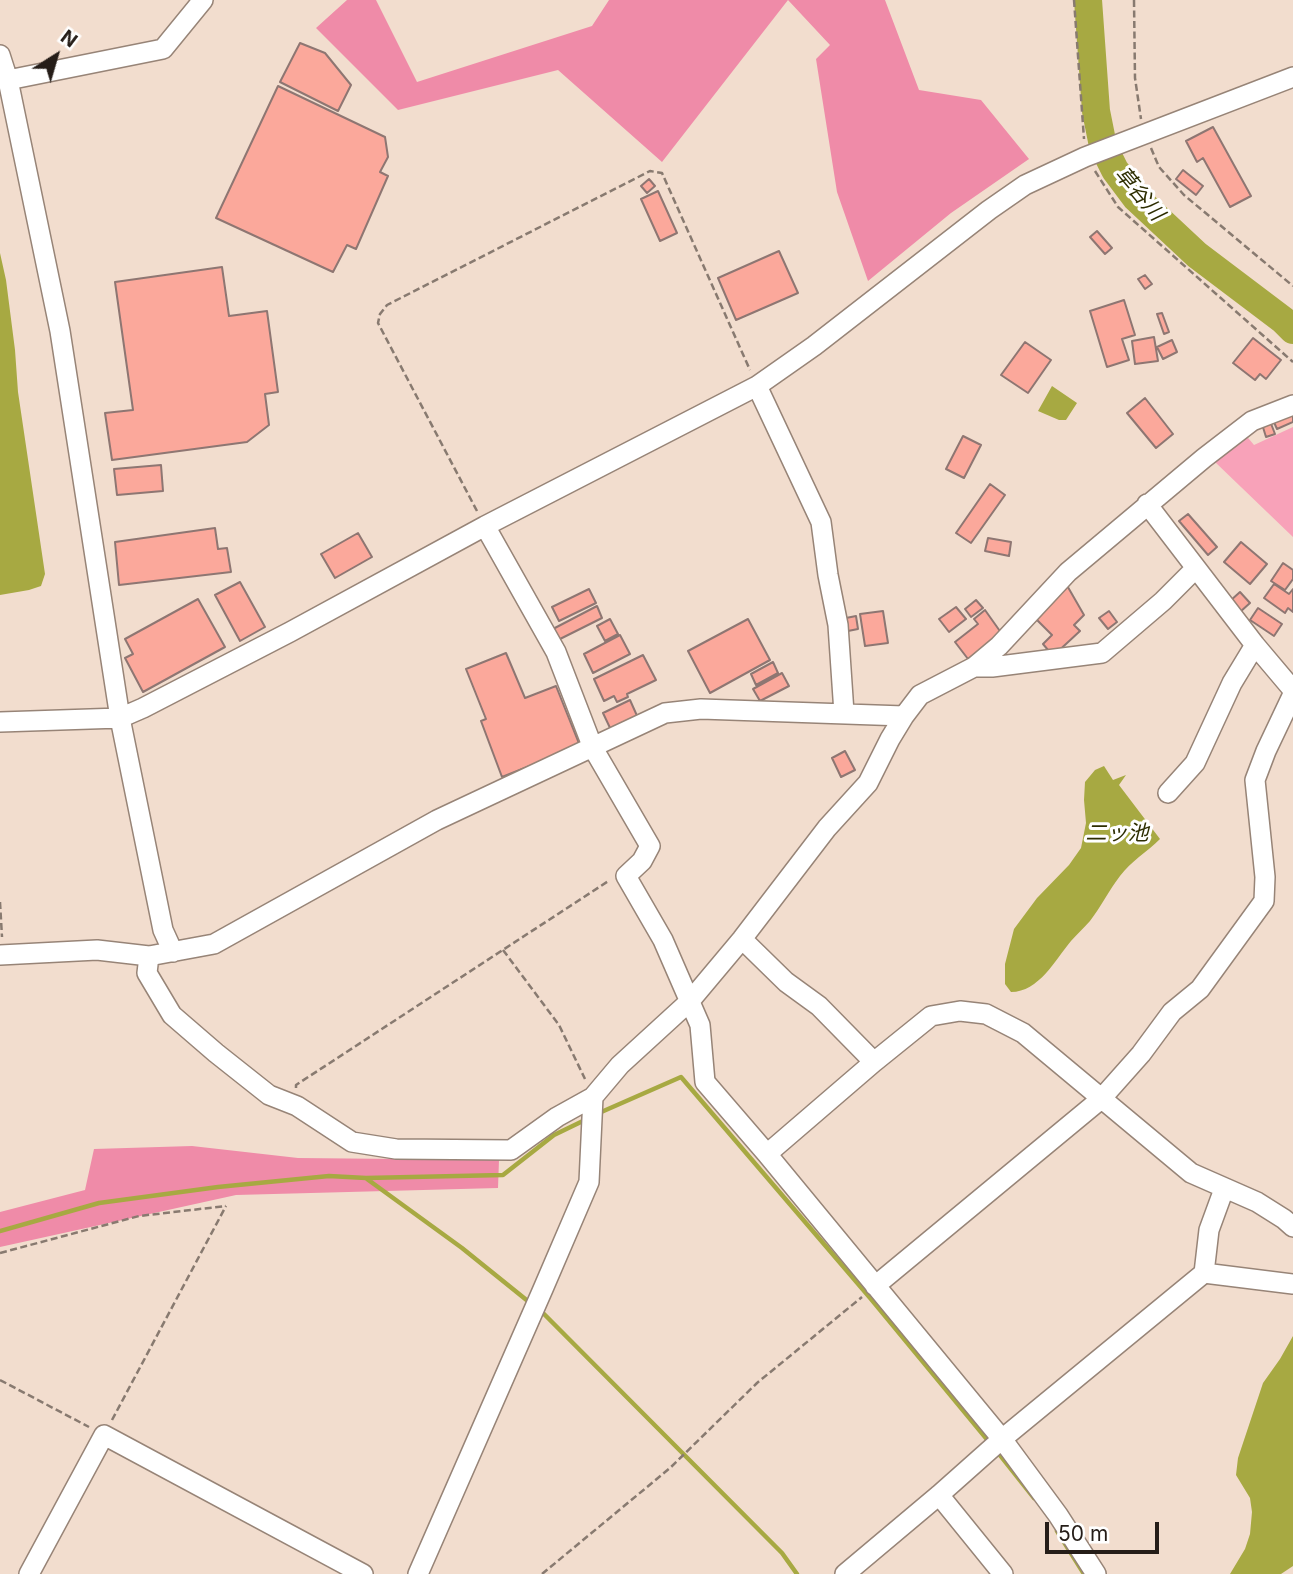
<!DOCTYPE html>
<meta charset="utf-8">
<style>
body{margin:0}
#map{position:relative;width:1293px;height:1574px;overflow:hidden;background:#f2ddce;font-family:Inter,sans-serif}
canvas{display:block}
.north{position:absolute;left:21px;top:21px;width:70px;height:70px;-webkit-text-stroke:5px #fff;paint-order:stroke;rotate:37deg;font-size:19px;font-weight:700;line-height:28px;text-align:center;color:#251d18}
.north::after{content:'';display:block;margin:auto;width:24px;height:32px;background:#251d18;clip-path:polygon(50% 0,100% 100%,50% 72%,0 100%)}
.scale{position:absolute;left:1045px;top:1522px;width:114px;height:32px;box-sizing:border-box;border:4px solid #251d18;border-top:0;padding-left:9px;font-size:21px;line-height:24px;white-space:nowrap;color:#251d18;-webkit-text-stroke:5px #fff;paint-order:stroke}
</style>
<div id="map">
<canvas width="1293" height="1574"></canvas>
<div class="north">N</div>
<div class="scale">50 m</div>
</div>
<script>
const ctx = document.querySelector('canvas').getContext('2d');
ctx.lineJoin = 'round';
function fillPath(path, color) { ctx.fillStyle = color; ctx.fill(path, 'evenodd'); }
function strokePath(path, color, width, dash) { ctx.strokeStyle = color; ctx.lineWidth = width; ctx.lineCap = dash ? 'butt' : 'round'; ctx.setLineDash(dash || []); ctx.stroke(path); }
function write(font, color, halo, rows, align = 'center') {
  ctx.font = font + ' Inter,"Noto Sans JP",sans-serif'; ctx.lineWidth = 6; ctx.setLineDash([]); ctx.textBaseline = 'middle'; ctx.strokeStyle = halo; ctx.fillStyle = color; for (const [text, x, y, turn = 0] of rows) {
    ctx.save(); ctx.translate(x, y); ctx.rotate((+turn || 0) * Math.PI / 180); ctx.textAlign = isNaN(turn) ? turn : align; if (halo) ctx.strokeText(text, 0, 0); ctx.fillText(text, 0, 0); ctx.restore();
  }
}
const green = new Path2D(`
 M1293,427V537L1215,462L1244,433L1254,445Z`);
const forest = new Path2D(`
 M347,0H376L417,82L592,26L609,0H885L919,90L981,100L1029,159L951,213L868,281L837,192L816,59L830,45L788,0L662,162L558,70L398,110L316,28Z
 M192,1146L298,1158L499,1160L498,1188L236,1195L0,1247V1212L85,1190L94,1149Z`);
const water = new Path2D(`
 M0,253L6,280L15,350L18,392L45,574L41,586L29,590L0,595Z
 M1052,386L1077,403L1066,420H1059L1038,411Z
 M1104,766L1113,780L1126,775L1119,785L1160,839C1147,852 1131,861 1120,876C1109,890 1101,907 1090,921C1084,928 1077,934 1071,941C1055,960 1039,992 1011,992L1005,984V964L1014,929L1037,898L1069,865L1081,848L1086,823L1084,800L1085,782L1095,770Z
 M1293,1336V1566L1281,1574H1230L1245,1549L1250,1534L1252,1512L1250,1498L1236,1475L1238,1458L1263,1383L1280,1359Z`);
const stream = new Path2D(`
 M599,1113L681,1077L871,1299L990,1443
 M367,1179L462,1248L529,1302
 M0,1231L99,1203L218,1187L329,1176L366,1178L503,1175L554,1135L585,1120
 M543,1313L782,1553L797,1574
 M996,1450L1034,1498
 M1057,1531L1084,1574`);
const river = new Path2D(`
 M1088,0L1096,111L1103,146L1115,170L1136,198L1197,255L1283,320L1293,330`);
const building = new Path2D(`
 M300,43L325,53L351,85L338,111L280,82Z
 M278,86L385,137L388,157L380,172L388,176L356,249L347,245L333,272L216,218Z
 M1213,127L1251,196L1230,207L1203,158L1197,162L1186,141Z
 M1183,170L1203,186L1196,195L1176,179Z
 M649,179L655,186L647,193L641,186Z
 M658,191L677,233L660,241L641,199Z
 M1097,231L1112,248L1105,254L1090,237Z
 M779,251L798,293L736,320L718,278Z
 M222,267L229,316L267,311L278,392L265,394L269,425L247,442L112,460L105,413L133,410L115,282Z
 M1145,275L1152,284L1145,289L1138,279Z
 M1124,300L1135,335L1122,339L1129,360L1107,367L1090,311Z
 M1162,313L1169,332L1164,334L1157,314Z
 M1154,337L1158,361L1135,364L1132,341Z
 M1253,338L1281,360L1266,379L1260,374L1255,380L1233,363Z
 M1172,340L1177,352L1163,359L1157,347Z
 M1025,342L1051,360L1028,393L1001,375Z
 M1145,398L1173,434L1156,448L1127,413Z
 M1293,412V422L1277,429L1273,420Z
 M1270,421L1275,434L1266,437L1262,424Z
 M963,436L981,445L964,478L946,469Z
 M161,465L163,491L117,495L114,469Z
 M990,484L1005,495L971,543L956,533Z
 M1188,514L1217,547L1208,555L1179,521Z
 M215,528L218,549L227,548L231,572L119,585L115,542Z
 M358,533L372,557L335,578L321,554Z
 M988,538L1011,542L1009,556L985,551Z
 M1241,542L1267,564L1250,584L1224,562Z
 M1283,563L1293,570V579L1285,590L1271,581Z
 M240,582L265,627L240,641L215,595Z
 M1065,582L1084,615L1074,625L1080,631L1053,656L1043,644L1052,635L1033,616Z
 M1274,584L1289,594L1293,589V612L1288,608L1285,613L1264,598Z
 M589,589L596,603L559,621L552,607Z
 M1240,592L1250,603L1240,612L1230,601Z
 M198,599L225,647L143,692L125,658L133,654L125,639Z
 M976,600L983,608L971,617L965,609Z
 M597,606L602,618L556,641L551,630Z
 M956,607L966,619L949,632L939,619Z
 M1258,608L1282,624L1274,636L1250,620Z
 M985,610L1002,634L968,659L955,642L978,624L974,619Z
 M883,611L888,643L865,646L860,614Z
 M1109,611L1117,622L1108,629L1099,618Z
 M856,616L858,629L848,631L846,618Z
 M610,619L618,634L605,641L597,626Z
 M748,619L770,660L710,693L688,651Z
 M620,635L630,654L593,673L584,654Z
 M506,653L525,698L556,686L580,746L502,777L481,721L486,719L466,669Z
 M643,655L656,680L627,694L628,697L617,702L614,696L604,701L594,679Z
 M773,662L778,673L756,685L751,674Z
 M782,673L789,686L760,701L753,689Z
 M630,700L638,718L611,730L603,713Z
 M845,751L855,770L841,777L832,758Z`);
const path = new Path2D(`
 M1074,0L1084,139
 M1134,0L1135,78L1141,119
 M1151,148L1159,167L1184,195L1293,286
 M1095,171L1118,207L1293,362
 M477,511L378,323L380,314L387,305L650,171L662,173L750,370
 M0,902L2,937
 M503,950L559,1025L585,1079
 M296,1088V1085L610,880
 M0,1253L139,1216L226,1206
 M0,1380L89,1427
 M112,1420L226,1206
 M542,1574L670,1468L757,1383L862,1297`);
const minor = new Path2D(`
 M0,55L8,80L60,331L120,718L163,930L173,952
 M8,80L163,49L203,0
 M757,386L821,522L828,575L838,625L844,713
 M1147,504L1255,645L1293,690
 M485,526L556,652L593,748L650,846L642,861L626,876L663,940L700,1025L705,1082L767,1154L1002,1439L1058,1515L1096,1574
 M974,667H992L1102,653L1163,601L1195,569
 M0,722L120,718L143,708L290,632L485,526L757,386L814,346L989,210L1025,185L1085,157L1293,77
 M1168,793L1195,763L1232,683L1255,645
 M742,939L786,982L819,1006L874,1062L931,1016L960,1011L986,1014L1023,1033L1191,1173L1257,1202L1284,1219L1293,1227
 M0,955L97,950L149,956L214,944L437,820L665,713L701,709L904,716
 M149,956L147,973L172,1015L216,1053L269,1095L297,1106L352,1142L396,1149L511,1150L557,1117L593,1097L620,1065L690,1001L742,939L827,828L868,783L890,739L904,716L920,695L974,667L999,646L1068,572L1204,458L1252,421L1293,405
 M767,1154L874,1062
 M1204,1273L1209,1230L1224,1189
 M875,1286L1101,1099L1141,1054L1172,1012L1200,989L1264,901L1265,877L1255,780L1266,751L1293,694
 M939,1495L1003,1574
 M29,1574L104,1435L363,1574
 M418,1574L543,1289L589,1182L593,1097
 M845,1574L939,1495L1002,1439L1204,1273L1293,1284`);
const waterNames = [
 ["草谷川",1139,194,50],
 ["二ッ池",1117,834]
];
fillPath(green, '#f8a2b9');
fillPath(forest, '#ef8ba8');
fillPath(water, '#a7a942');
strokePath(stream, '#a7a942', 4.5);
strokePath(river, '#a7a942', 28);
fillPath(building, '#fba89b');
strokePath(building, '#8e7672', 2);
strokePath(minor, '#978477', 22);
strokePath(path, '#887a70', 2.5, [7, 3.5]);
strokePath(minor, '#fff', 19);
write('italic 21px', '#2e2e02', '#fff', waterNames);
</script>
